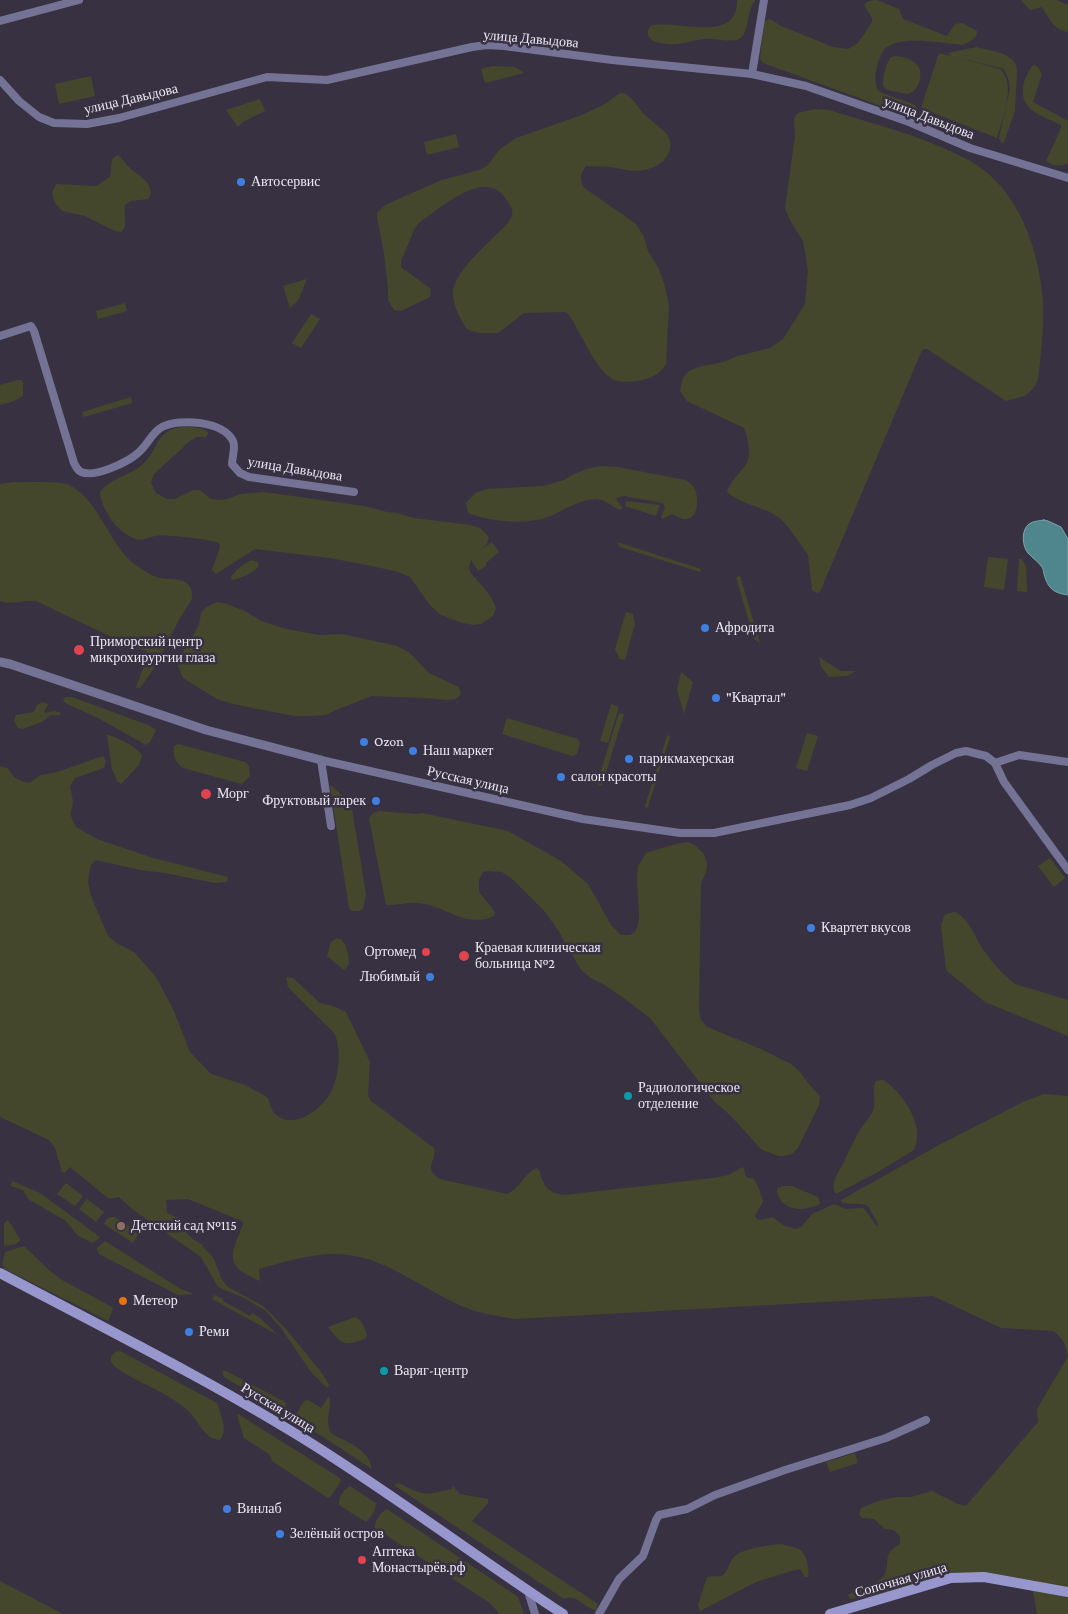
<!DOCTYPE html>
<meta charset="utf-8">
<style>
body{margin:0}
canvas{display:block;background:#373142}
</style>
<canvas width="1068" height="1614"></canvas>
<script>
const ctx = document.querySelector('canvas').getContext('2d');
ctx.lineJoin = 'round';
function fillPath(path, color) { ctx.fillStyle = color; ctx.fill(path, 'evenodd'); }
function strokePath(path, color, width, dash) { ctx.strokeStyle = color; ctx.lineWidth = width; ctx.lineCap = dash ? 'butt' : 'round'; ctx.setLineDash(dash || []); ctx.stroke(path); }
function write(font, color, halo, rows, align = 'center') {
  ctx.font = font + ' "Crimson Pro",serif'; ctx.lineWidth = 5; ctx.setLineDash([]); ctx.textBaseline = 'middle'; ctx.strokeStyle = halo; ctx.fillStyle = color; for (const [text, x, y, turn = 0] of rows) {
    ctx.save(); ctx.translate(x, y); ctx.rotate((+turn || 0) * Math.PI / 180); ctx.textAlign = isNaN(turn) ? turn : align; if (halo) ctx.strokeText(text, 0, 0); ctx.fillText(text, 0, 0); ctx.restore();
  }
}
const green = new Path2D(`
 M737,0H755C753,3 751,7 750,11C747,19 748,34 739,39C733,43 713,38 704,39C695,40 686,43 678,44C666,45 640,43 650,26C676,18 738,46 737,0Z
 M874,0H877L899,9L903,19L947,36L955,24L962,23L977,31C977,40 969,42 962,45C945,43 912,38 896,43C893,44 888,46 886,48C878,54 871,83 879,91C885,95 907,101 915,105L919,114L914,118L763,63L760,59L764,22L770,19L781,26L833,47L848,49L858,43L865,33L872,22V18L864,5L867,2Z
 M1021,0H1057L1068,5V32C1052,30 1050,17 1041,7C1026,12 1031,10 1021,0Z
 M976,47C990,51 1014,52 1017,69L1015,111L1004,142L1002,143L999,138L1010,89L1009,81L1004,69L956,57L1000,69C1017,84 1002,120 997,138L921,108L939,53L951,56L948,53Z
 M895,56C912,58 925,64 919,83C917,89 913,92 908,94L887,90L883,86C883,75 885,67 890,58Z
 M1033,65L1037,66L1042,74L1033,102L1068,121V163C1062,167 1052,166 1046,161L1061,128V125C1041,115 1017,110 1024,82C1026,76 1029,70 1033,65Z
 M493,66L515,67L524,73L485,83L481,69Z
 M91,76L95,96L59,104L55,84Z
 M620,93C631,93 637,107 645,115C651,121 659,126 665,132C678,147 666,163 651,168C636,174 625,169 610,167C602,166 594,167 586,166C580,174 580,178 583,187L636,224L644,237L648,251L658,267L664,283L669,305L666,364C659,375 650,379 637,381C631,381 623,383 618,381C600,378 585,341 576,327C573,321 570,315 565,312L524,313L498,333H480L468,330C461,321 452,304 453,291C456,269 493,239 508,223C515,212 513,209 506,199C485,167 441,208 420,222L415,228L401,261V267L431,289L430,297L401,311L394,310L388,300V290L384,253L377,217V213L385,205L442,180L479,170L487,166L500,149L516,138L582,115L605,104Z
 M260,99L265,111L243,122L238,127L226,110Z
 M815,109L829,110C877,125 927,137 972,162C1019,189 1040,252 1043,303C1044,325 1041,357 1038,379C1030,397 1024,396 1006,401L927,349L922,350L820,592L816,593L812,590L808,555L789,528L781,519L770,512L741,501L729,494L727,491C731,480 745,469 748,460C751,452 747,436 744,428L687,401L680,391L683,378L689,371L698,367L723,362L738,356L770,348L783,339L805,304L808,270L803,241L791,222L785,209L795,136L794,119L798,113Z
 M456,134L459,147L427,155L424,142Z
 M118,155C123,159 127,166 132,170C141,177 151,182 151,195L148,199L131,201L125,205C123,214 129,226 121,232L115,231L85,216L62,211L55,203L52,193L56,184L96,186L110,177L112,159Z
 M307,279L298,301L290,308L283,286Z
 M125,303L127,311L98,319L96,311Z
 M311,314L320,319L301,348L292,343Z
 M18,380H21L23,382V396L14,401L0,405V385Z
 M131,397L132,403L84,417L82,412Z
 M180,427C190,427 199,426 208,432V434L206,437H197L190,441L154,474L151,483L156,493L167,499H175L194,490H200L211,499L219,500L227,499L241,494L264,492L364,506L387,512L396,513L414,518L470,525L480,528L489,537L487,544L480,550L492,542L499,552L486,563V566L478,571L471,560L469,567L470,572L489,594L494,603L496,608L493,616L481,624L474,625L462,623L439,614L429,604L410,577L395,571L366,565L330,558L255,549L216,574L212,570L220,547V545L217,542C204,539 167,534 155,536C149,537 143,541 136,539C119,534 101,510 100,492C112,477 133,475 145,462C160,447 154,433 180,427Z
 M602,466L618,467L685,480C688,482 692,484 694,488C699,496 699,517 687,519C682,520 676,516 672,514L662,519L661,517L665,507L663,503L624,496L619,497L616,499L622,507L621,510C613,508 606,499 596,499C583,499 564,509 553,515C530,526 491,522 468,513L466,503L475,493L487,489L543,486L564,480L572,475L590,468Z
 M14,482C28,483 61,480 71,486C98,500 109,543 133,563C139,567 148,574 156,577C170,582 194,573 192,599L180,618L155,667L140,688H137L136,687L148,656V652L118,640L36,601C24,599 11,606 0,601V484Z
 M626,501L660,505L656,516L625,506Z
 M617,542L701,569L700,572L620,547Z
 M988,557L1008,559L1004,590L984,587Z
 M1019,559H1022L1026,566L1027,592L1017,591Z
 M252,560L258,562L259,566C252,574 241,578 232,580L231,577C236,570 244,563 252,560Z
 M740,576L760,643L754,639L736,577Z
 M217,602L227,604L247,612L261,621L286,629L319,635L342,634L397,646L410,653L429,673L459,687L461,694L456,699L447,700L426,698L372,696L336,710L326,715L312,716H294L273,712L233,704L217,699L183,678L178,666L180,658L199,625L201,613L205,608Z
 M626,612L633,614L635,624L625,660L620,659L615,649Z
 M819,657L841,671H856L847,676L829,677L821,667Z
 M681,672L693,682L684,714L677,690Z
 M65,697H72L148,725L156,730L150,742L146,745L98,718L65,703L63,699Z
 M43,702L48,704L44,712L45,713L54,711L59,712L61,715H50L42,722L22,729L18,728L14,721L16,715L34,712L37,705Z
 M611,704L619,707L608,743L600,741Z
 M619,713L624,714L602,785L600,786L597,783Z
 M507,718L578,739L580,743L577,754L572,756L502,734Z
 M807,733L818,736L807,771L796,768Z
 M107,735C115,736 140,748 142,756L139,765L121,784L117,781L112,769Z
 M669,735L670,737L648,807L646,808L645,806L667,736Z
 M178,744L245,762L249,766L250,776L242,784L238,783L183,768C176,763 172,755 174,746Z
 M103,756L106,761L104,768L75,778L70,786C72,797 75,803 70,814L76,827L97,839L153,858L228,877L227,882L215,883L165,873L140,870L96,860L91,865L89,873L88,883L91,896L108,936L118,944L134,952L156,977L173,1009L190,1052L211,1074L245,1085L267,1097C271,1103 270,1109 275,1114C293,1131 321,1110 331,1092C339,1078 342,1047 334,1033C331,1029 326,1025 323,1022C311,1010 299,998 288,987L286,977L293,978L320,1003L333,1006L346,1012L370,1062L368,1095L371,1101L434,1148C437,1162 422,1168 440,1179L507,1194C520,1189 525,1172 537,1168C541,1172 540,1174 542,1179C546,1191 554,1194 565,1195L713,1178L729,1175L743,1167L746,1177L754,1179L758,1186L763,1201L762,1204L755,1216L757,1219L761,1220L773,1217L783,1225L795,1229L801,1227L812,1214L834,1204L846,1209L863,1208L866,1211L877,1227L878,1224L868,1206C860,1202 851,1205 842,1203L841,1200L939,1145L1023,1102L1044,1094L1068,1096V1614H1037C1035,1606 1035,1595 1031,1588C1021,1572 959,1571 943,1575C928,1579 914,1585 899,1590C883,1594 867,1597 850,1599L848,1595C858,1587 874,1587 883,1577C892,1565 880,1555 900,1544V1537L894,1530L885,1529L874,1519L862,1518L859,1514L861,1508L878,1501L896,1497H911L932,1491L958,1504L966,1506L1038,1422L1037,1409L1068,1356L1064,1342L1054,1331L1001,1328L933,1296L515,1319C496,1316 477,1313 459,1305C424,1289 388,1260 349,1255C318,1251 289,1261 259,1269L260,1281C223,1265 231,1256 243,1224L242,1221L188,1199L166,1200L167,1213L182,1219C182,1233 192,1239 203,1245L202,1246L213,1257L222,1280L228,1287L263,1306L286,1329L321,1372L329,1385L327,1388L311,1372L281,1328L266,1311L244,1298L218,1287L201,1257L132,1209L119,1197L109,1199L70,1167L65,1173L62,1172L55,1148L49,1140L0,1117V766L7,768L15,778L24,782L29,783L41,775L57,772Z
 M331,785L340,794L351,803L366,894L363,909L359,911H351L349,908L330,786Z
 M379,811L416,814L422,813L508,831L561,861L588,884L611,925L621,935H630L635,932L638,925L639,918L637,877L638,866L646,853L676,844L688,842L695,845L704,854L707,864L706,872L701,883L699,1011L701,1020L707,1027L761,1049L791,1064L800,1072L808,1083L820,1096L819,1105L798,1148L792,1154L784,1156H779L762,1150L731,1116L714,1101L650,1018L625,999L603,984L592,979L581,970L558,930L545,912L511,878L502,872L489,871L483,872L479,880V892L495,912L494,916C465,929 445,905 418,903C407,902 396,906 386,905L369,818L373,813Z
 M1050,858L1065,878L1054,887L1038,866Z
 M955,912C970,919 975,939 985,952C993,964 1004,975 1015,984L1068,1000V1036L985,1002L948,972L946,969L941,925L945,914Z
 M337,938L341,939C347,945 349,956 349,964L344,970L327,956L331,942Z
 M883,1080C899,1089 920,1119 917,1138C917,1142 915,1146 914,1150L878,1172L836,1194C829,1185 839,1171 844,1162C849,1150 855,1138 862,1127C865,1122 870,1117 873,1111C877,1101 871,1091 876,1081Z
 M12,1181L40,1193L100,1237L93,1243L78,1236L66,1221L28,1199L23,1190L11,1186Z
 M66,1183L83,1196L75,1206L57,1194Z
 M783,1186H792L818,1197L820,1203L818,1205C812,1207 804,1210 798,1209C786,1208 777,1200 777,1188Z
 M87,1199L104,1212L96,1222L79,1209Z
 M111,1217H115L139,1233L133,1243L104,1224L107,1219Z
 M8,1220L20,1239V1241L16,1244L4,1246V1223Z
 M105,1241L179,1288L194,1294L178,1295L99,1254L97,1250V1248Z
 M24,1246L50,1271L62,1280L112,1307L113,1309L108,1321L5,1269L2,1265L5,1252Z
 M214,1295L223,1299V1301L250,1316L252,1313L260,1318L275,1332L276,1334L212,1299Z
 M355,1317C363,1320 364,1328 367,1335L366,1338C344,1347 342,1345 328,1327Z
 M120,1351L217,1403C220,1414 229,1430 220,1440C203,1439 199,1420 187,1410C166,1391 137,1383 114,1366L111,1362V1356L115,1352Z
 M222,1371H226L285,1402L286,1407L284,1411H280L224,1377Z
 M329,1396C333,1408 323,1421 332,1434C347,1442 369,1449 372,1469L294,1418L304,1401L308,1400L321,1408Z
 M238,1414L340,1478L341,1481L331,1496L328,1498L272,1461L269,1454L244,1438L237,1415Z
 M855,1453L858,1463L830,1472L826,1462Z
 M399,1483C426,1497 424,1495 452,1489L453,1486L460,1494L488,1499V1503L472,1521L598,1604L596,1610C585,1609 577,1593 564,1599L394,1485L396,1484Z
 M350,1486L376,1503C376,1510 371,1518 366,1522L339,1505C338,1499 344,1488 350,1486Z
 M387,1509L518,1597L524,1614H500L490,1603L375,1528C374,1521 381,1512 387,1509Z
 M782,1544C787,1546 794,1547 799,1549C806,1553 810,1569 808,1577H805L801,1570L798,1569L756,1582L700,1611L698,1605L707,1577C713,1575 718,1578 723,1575C728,1571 729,1563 733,1558C741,1548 770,1545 782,1544Z
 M0,1581L63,1614H0Z`);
const water = new Path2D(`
 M1044,520L1048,521L1061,527L1068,539V595C1054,593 1048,589 1044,574C1043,570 1044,571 1042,567C1038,561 1032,558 1028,553C1022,546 1021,530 1029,524C1033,521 1039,521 1044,520Z`);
const minor = new Path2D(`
 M0,21L79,0
 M752,74L764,0
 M0,80L19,101L39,117L54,123L87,124L119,118L267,77L327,80L472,47L487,45L504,46L612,60L752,74L806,86L909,122L970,148L1068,178
 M0,336L31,326L34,331L74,463C76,467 77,470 81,472C95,478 128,462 138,453C148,445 151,433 162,427C180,418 223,421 233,441C236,448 232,457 232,464L240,473L249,477L354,492
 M995,763L1019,755L1068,762
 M331,826L321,760L583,819L680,833H714L850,805L871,798L909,779L932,765L956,753L966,751L986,756L995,763L1004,782L1068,870
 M528,1591L535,1614
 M599,1614L619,1579L643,1556L656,1520L659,1515L687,1509L715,1495L785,1470L886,1438L926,1420`);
const tertiary = new Path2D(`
 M0,662L10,664L206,730L321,760`);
const secondary = new Path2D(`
 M0,1273C104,1328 209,1380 309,1442C395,1496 478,1558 563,1614
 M830,1614L951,1578L984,1577L1068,1592`);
const markers = [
 [241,182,5,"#3f7fe0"],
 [705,628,5,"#3f7fe0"],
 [79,650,6,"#e0444e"],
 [716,698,5,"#3f7fe0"],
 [364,742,5,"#3f7fe0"],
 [413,751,5,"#3f7fe0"],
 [629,759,5,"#3f7fe0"],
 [561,777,5,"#3f7fe0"],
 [206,794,6,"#e0444e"],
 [376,801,5,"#3f7fe0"],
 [811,928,5,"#3f7fe0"],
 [426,952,5,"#e0444e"],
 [464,956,6,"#e0444e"],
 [430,977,5,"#3f7fe0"],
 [628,1096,5,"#0f9aa8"],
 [121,1226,5,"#8d6e63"],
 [123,1301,5,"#e8710a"],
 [189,1332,5,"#3f7fe0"],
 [384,1371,5,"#0f9aa8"],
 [227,1509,5,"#3f7fe0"],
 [280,1534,5,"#3f7fe0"],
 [362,1560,5,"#e0444e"]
];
const streetNames = [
 ["улица Давыдова",531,39,5],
 ["улица Давыдова",131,99,-13],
 ["улица Давыдова",929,118,21],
 ["улица Давыдова",295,469,9],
 ["Русская улица",468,780,13],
 ["Русская улица",278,1408,31],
 ["Сопочная улица",901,1580,-16]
];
const poiNames = [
 ["Автосервис",251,182],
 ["Афродита",715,628],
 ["Приморский центр",90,642],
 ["микрохирургии глаза",90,658],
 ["\"Квартал\"",726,698],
 ["Ozon",374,742],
 ["Наш маркет",423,751],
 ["парикмахерская",639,759],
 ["салон красоты",571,777],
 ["Морг",217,794],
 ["Фруктовый ларек",366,801,"right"],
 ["Квартет вкусов",821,928],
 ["Краевая клиническая",475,948],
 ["больница №2",475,964],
 ["Ортомед",416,952,"right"],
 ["Любимый",420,977,"right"],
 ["Радиологическое",638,1088],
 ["отделение",638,1104],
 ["Детский сад №115",131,1226],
 ["Метеор",133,1301],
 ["Реми",199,1332],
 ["Варяг-центр",394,1371],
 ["Винлаб",237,1509],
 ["Зелёный остров",290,1534],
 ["Аптека",372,1552],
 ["Монастырёв.рф",372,1568]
];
fillPath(green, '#44472b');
fillPath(water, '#4f868e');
strokePath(water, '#7ea3ac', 1);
strokePath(minor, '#747396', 8);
strokePath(tertiary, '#747396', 9);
strokePath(secondary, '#9796cd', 10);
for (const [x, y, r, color] of markers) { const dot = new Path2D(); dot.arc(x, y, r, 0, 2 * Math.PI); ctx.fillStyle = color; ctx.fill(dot); strokePath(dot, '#373142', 2); }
write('14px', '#ebe8f3', '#373142', streetNames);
write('14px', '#ebe8f3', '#373142', poiNames, 'left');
</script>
